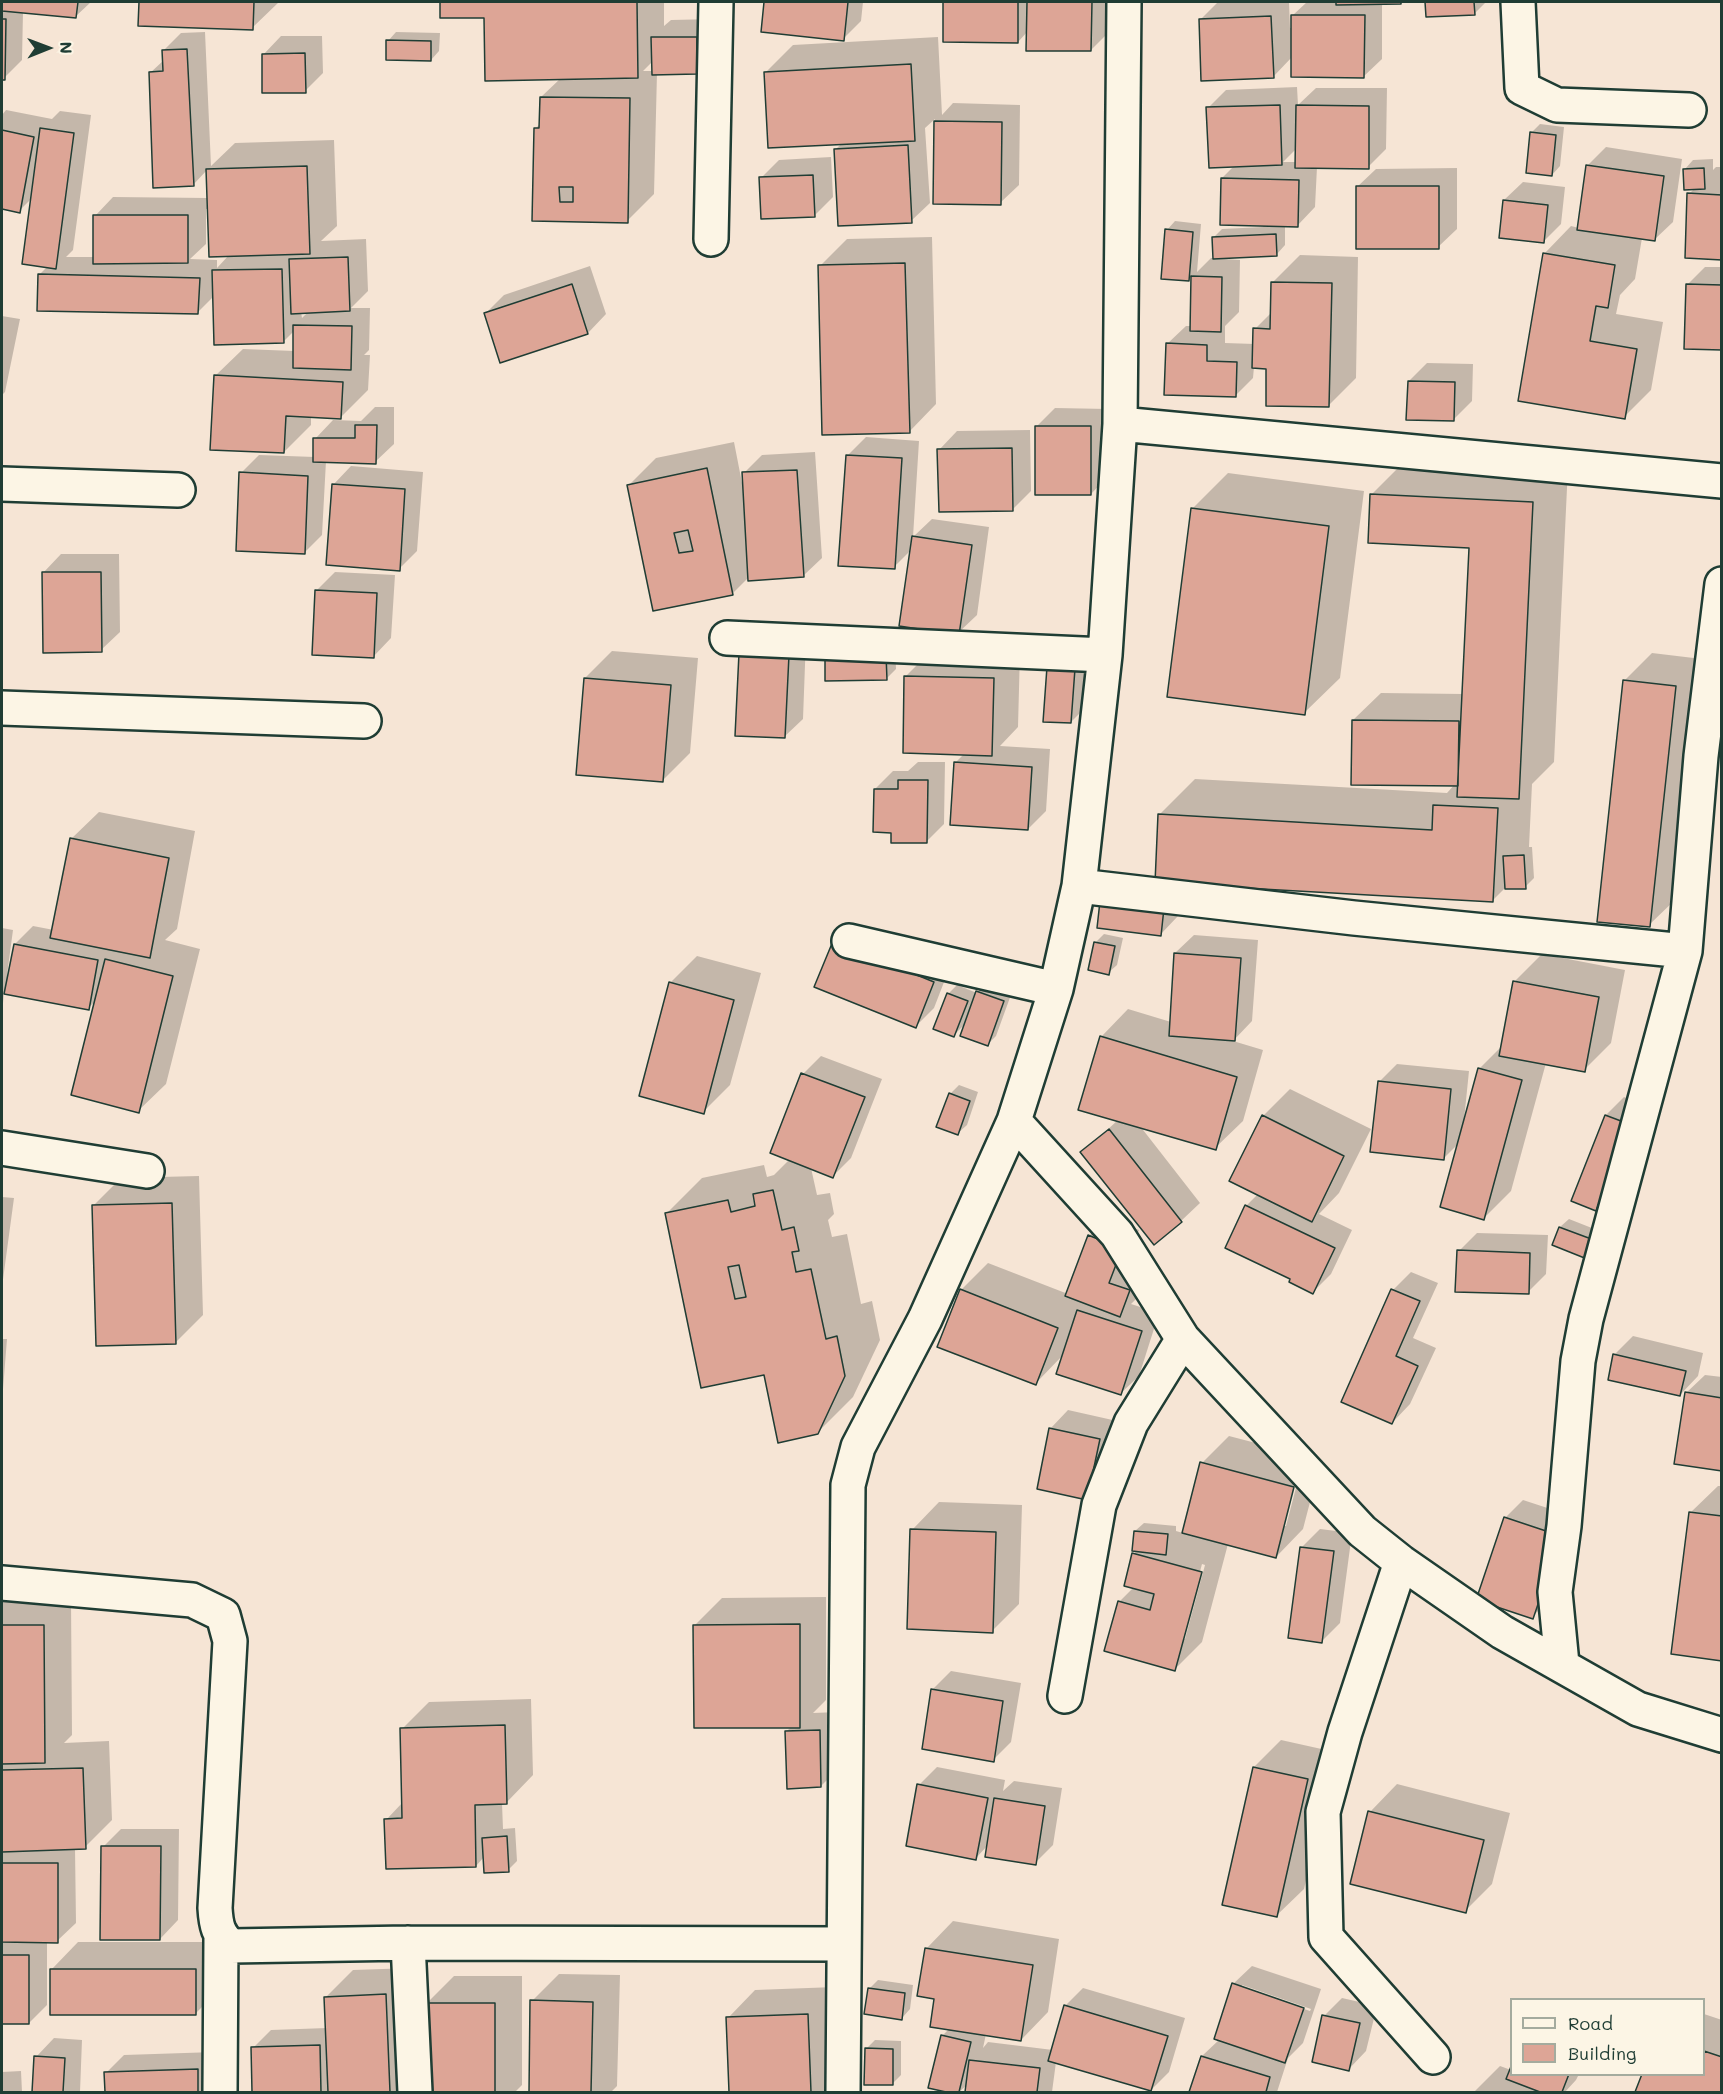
<!DOCTYPE html>
<style>
body{margin:0}
#map{position:relative;width:1723px;height:2094px;overflow:hidden;background:#f6e5d5;font-family:Mali,sans-serif}
canvas{display:block}
.frame{position:absolute;inset:0;border:3px solid #1f3d34;pointer-events:none}
.legend{position:absolute;left:1510px;top:1998px;width:195px;height:78px;box-sizing:border-box;background:#fcf5e5;border:2px solid #a4ab9e;margin:0;padding:8px 10px;list-style:none;font-size:18px;color:#1f3d34}
.legend li{display:flex;align-items:center;gap:12px;height:30px}
.legend b{width:30px;border:2px solid #a4ab9e}
.north{position:absolute;left:18px;top:18px;width:60px;height:60px;-webkit-text-stroke:4px #fcf5e5;paint-order:stroke;rotate:89deg;font-size:16px;font-weight:700;line-height:24px;text-align:center;color:#1f3d34}
.north::after{content:'';display:block;margin:auto;width:21px;height:27px;background:#1f3d34;clip-path:polygon(50% 0,100% 100%,50% 72%,0 100%)}
</style>
<div id="map">
<canvas width="1723" height="2094"></canvas>
<div class="frame"></div>
<ul class="legend">
<li><b style="height:8px;background:#fcf5e5"></b>Road</li>
<li><b style="height:16px;background:#dda596"></b>Building</li>
</ul>
<div class="north">N</div>
</div>
<script>
const ctx = document.querySelector('canvas').getContext('2d');
ctx.lineJoin = 'round';
function fillPath(path, color) { ctx.fillStyle = color; ctx.fill(path, 'evenodd'); }
function strokePath(path, color, width, dash) { ctx.strokeStyle = color; ctx.lineWidth = width; ctx.lineCap = dash ? 'butt' : 'round'; ctx.setLineDash(dash || []); ctx.stroke(path); }
const shadow = new Path2D(`
 M2,2H91L76,16L23,12L22,60L4,78H2Z
 M140,2H279L252,28L140,25Z
 M441,2H664V26L671,20L715,19V54L697,72L657,73L654,194L627,221L534,220L535,129L541,123V97L561,78L485,16L441,17ZM653,61V71H643Z
 M765,2H863L861,21L843,39L762,30Z
 M945,2H1109V32L1091,50L1028,31L1018,42L944,41Z
 M1218,2H1289L1290,28H1293V15L1307,2H1401L1382,3V59L1363,77L1292,57L1273,77L1200,20Z
 M1426,2H1486L1474,14L1427,16Z
 M205,32L211,166L235,143L334,140L337,226L321,241L366,239L368,291L351,308H370L369,350L364,355H370L368,390L341,417L311,416V425L284,452L215,376L243,349L294,351L295,330L284,341L214,296L198,312L39,275L47,267L32,198L19,211L2,208V115L6,110L52,119L60,111L91,115L73,250L66,257H94L95,216L113,197L208,198L207,170L193,185L150,73L164,60L163,51L181,33ZM206,209H209L229,255L217,268V260L190,259L206,244ZM301,312H308L302,318Z
 M396,32L440,33L439,51L431,60L388,41Z
 M281,36H322L323,73L305,91L263,55Z
 M938,37L942,115L953,103L1020,105L1019,185L1000,203H935V119L925,128L930,203L911,221L835,150L842,143L765,73L793,45Z
 M1297,87L1298,105L1316,88H1387L1386,149L1368,167H1317L1315,207L1297,226L1285,225V245L1277,254L1225,257V259L1240,260L1239,312L1225,326V343L1255,344V329L1272,312V283L1300,255L1358,257L1356,378L1328,406L1268,367H1254L1253,378L1235,396L1167,344L1186,326H1192L1193,275L1188,280L1167,230L1175,221L1201,224L1197,272L1211,258H1214L1213,238L1222,229L1263,227V225L1222,178L1235,165L1208,108L1226,90ZM1297,148V162H1283Z
 M1540,124L1564,127L1560,166L1552,175L1531,133Z
 M1606,147L1682,159L1673,222L1654,240L1642,238L1635,279L1620,295L1616,314L1663,322L1651,390L1624,417L1544,254L1571,226L1579,228L1588,165Z
 M831,157L833,197L815,215L761,178L779,160Z
 M1713,159V170L1716,167H1722V259L1689,194L1695,188L1685,169L1693,160Z
 M1457,168V229L1438,247L1357,187L1376,169Z
 M1523,182L1565,187L1561,224L1543,242L1504,200Z
 M932,237L936,404L909,432L820,266L847,239Z
 M590,266L606,314L588,333L501,361L486,313L504,295Z
 M1705,267H1722V349L1687,285Z
 M2,316L20,319L5,392L2,395Z
 M1427,363L1473,364L1472,401L1453,420L1409,381Z
 M375,407H394V444L375,462L326,461L322,535L304,553L241,473L259,455L315,457V439L333,420L361,421Z
 M1055,408L1109,409V475L1091,494L1036,427Z
 M1030,430L1031,491L1013,509L939,450L957,431Z
 M866,437L919,441L913,537L932,519L989,527L977,615L958,633L911,550L894,567L847,456Z
 M734,442L742,483H744V473L762,455L815,452L822,558L803,576H750L732,594L655,610L629,485L656,458Z
 M1407,459L1568,467L1554,762L1532,784L1529,847H1532L1534,878L1525,887L1505,888L1492,901L1159,815L1195,779L1447,793L1455,784L1353,720L1381,693L1464,694L1470,546L1371,495Z
 M351,466L423,472L417,551L399,569L333,485Z
 M1228,473L1364,491L1340,678L1304,713L1193,508Z
 M61,554H119L120,632L101,650L43,573Z
 M335,572L395,575L391,638L373,657L317,590Z
 M1067,636L1093,638L1089,704L1071,722L1049,654Z
 M806,638L803,719L784,737L740,654Z
 M895,646L896,669L887,678L835,648Z
 M933,649L1020,651L1018,727L1000,746L1050,749L1046,811L1028,829L956,762L964,754L906,676Z
 M612,651L698,658L690,753L663,780L585,678Z
 M1652,653L1702,659L1677,898L1649,925L1624,681Z
 M918,762H945L944,824L926,842L892,831L875,789L893,771H908Z
 M99,812L195,831L177,929L165,940L200,949L166,1084L138,1111L97,1000L88,1008L4,992L2,1015V928L13,930L7,975H9L15,944L33,926L54,930L71,839Z
 M1181,890L1178,916L1160,935L1099,927Z
 M852,923L951,964L934,1008L916,1026L834,941Z
 M1104,934L1123,938L1117,965L1108,973L1096,942Z
 M1194,935L1258,940L1252,1021L1233,1041L1263,1050L1243,1121L1215,1148L1140,1126L1200,1203L1181,1221L1154,1243L1082,1153L1118,1120L1101,1037L1128,1009L1171,1022L1175,953Z
 M1542,954L1625,970L1611,1043L1584,1070L1546,1063L1511,1191L1484,1218L1459,1143L1443,1159L1379,1082L1397,1064L1469,1071L1464,1120H1465L1479,1069L1502,1046L1515,981Z
 M697,956L761,973L730,1085L703,1112L670,983Z
 M986,983L1012,992L996,1036L988,1044L967,1022L954,1035L948,994L957,985L977,993Z
 M821,1056L882,1079L851,1158L833,1176L811,1168L817,1195L830,1193L834,1214L828,1220L832,1237L847,1234L861,1304L872,1301L880,1340L853,1397L817,1433L765,1374L666,1214L702,1178L764,1165L767,1177L774,1175L790,1159L803,1074Z
 M959,1085L978,1092L967,1125L958,1133L950,1094Z
 M1290,1089L1371,1129L1339,1193L1319,1214L1352,1230L1331,1274L1313,1292L1292,1279L1246,1206L1258,1194L1263,1116Z
 M1624,1097L1646,1106L1614,1191L1595,1209L1573,1200L1606,1115Z
 M199,1176L203,1315L176,1342L94,1205L121,1178Z
 M2,1197L14,1198L2,1287Z
 M1107,1218L1139,1230L1126,1264L1138,1297L1131,1304L1159,1313L1139,1376L1120,1394L1064,1354L1036,1383L961,1290L988,1263L1068,1294L1089,1236Z
 M1569,1219L1602,1232L1586,1257L1554,1245L1560,1227Z
 M1477,1233L1548,1235L1546,1274L1528,1292L1459,1251Z
 M1411,1272L1438,1283L1413,1338L1436,1348L1410,1404L1392,1423L1393,1290Z
 M1633,1336L1703,1353L1698,1376L1680,1395L1615,1354Z
 M2,1339H7L2,1402Z
 M1705,1375L1722,1377V1469L1686,1393Z
 M1068,1410L1117,1421L1086,1498L1050,1429Z
 M1229,1436L1321,1460L1303,1529L1276,1557L1228,1544L1202,1642L1175,1669L1119,1602L1134,1587V1554L1137,1550L1135,1531L1144,1523L1176,1526V1531L1183,1533L1202,1463ZM1295,1480H1298L1286,1526H1283ZM1202,1564L1205,1565L1185,1639H1182Z
 M1718,1486H1722V1659L1690,1513Z
 M1523,1500L1578,1518L1550,1599L1532,1617L1505,1518Z
 M939,1502L1022,1505L1019,1604L992,1631L912,1530Z
 M1320,1529L1352,1533L1340,1623L1322,1641L1302,1547Z
 M826,1597V1700L813,1713L838,1712L839,1768L821,1786L787,1731L791,1727L695,1625L722,1598Z
 M2,1599H71L72,1735L64,1743L109,1741L112,1820L85,1847L75,1848L76,1923L57,1941H47V2005L29,2023H2Z
 M951,1671L1021,1683L1011,1742L993,1760L924,1748L933,1689Z
 M531,1699L533,1775L506,1803H502L503,1829L515,1828L517,1861L508,1870L484,1857L476,1866L386,1820L403,1802L402,1729L429,1702Z
 M1281,1740L1335,1752L1304,1889L1276,1916L1254,1767Z
 M937,1767L1005,1780L1003,1791L1014,1781L1062,1788L1053,1845L1035,1863L988,1845L976,1858L919,1785Z
 M1397,1784L1510,1813L1492,1884L1465,1911L1370,1812Z
 M121,1829H179L178,1920L160,1939L103,1847Z
 M953,1921L1059,1939L1048,2012L1021,2040L986,2034L983,2048L988,2042L1053,2050L1065,2006L1083,1988L1185,2018L1169,2072L1151,2090L1056,2062L1052,2092H966L967,2085L959,2092L930,2087L943,2035L950,2028L936,1998L926,1949Z
 M78,1942H222L223,1986L195,2014L51,1970Z
 M1252,1966L1321,1989L1303,2043L1288,2058L1277,2092H1191L1202,2056L1220,2039L1233,1984ZM1242,1985L1311,2009L1310,2011L1242,1988Z
 M412,1968L418,2092H254L253,2048L271,2030L327,2028L326,1997L353,1970Z
 M559,1974L620,1975L617,2086L611,2092H530L532,2001Z
 M454,1976H522V2085L515,2092H426V2004Z
 M878,1980L913,1985L910,2009L902,2018L870,1988Z
 M835,1987L830,2092H731L728,2018L755,1990Z
 M1342,1998L1377,2006L1366,2051L1348,2070L1324,2016Z
 M1704,2014L1722,2020V2092H1637L1643,2074H1704Z
 M54,2038L82,2040L80,2092H34L36,2057Z
 M875,2040L901,2041V2075L892,2084L866,2049Z
 M215,2052L217,2092H106V2073L124,2055Z
 M1500,2066L1511,2070L1512,2074H1579L1576,2080L1565,2092H1474Z
 M21,2071L22,2092H2V2072Z`);
const building = new Path2D(`
 M2,2H78L76,18L2,11Z
 M139,2H254L253,30L138,26Z
 M440,2H637L638,78L485,81L484,18H440Z
 M764,2H848L844,41L761,32Z
 M943,2H1018V43L943,42Z
 M1027,2H1092L1091,51H1026Z
 M1336,2H1401V4L1336,5Z
 M1425,2H1474L1475,15L1426,17Z
 M1291,15H1365L1364,78L1291,77Z
 M1271,16L1274,78L1201,81L1199,19Z
 M2,19H6L5,80H2Z
 M651,37H697V74L652,75Z
 M386,40L431,41V61L386,60Z
 M187,49L194,186L153,188L149,72L163,71L162,50Z
 M305,53L306,93H262V54Z
 M911,64L915,141L768,148L764,72Z
 M540,97L630,98L628,223L532,221L534,128H539ZM559,187H573V202H560Z
 M1280,105L1282,165L1209,168L1206,107Z
 M1296,105L1369,106V169L1295,168Z
 M934,121L1002,122L1001,205L933,204Z
 M40,128L74,133L56,269L22,264Z
 M2,130L34,137L20,213L2,209Z
 M1530,132L1556,135L1552,176L1526,173Z
 M908,145L912,223L838,226L834,149Z
 M1586,165L1664,176L1655,241L1577,230Z
 M307,166L310,254L209,257L206,169Z
 M1704,168L1705,189L1684,190L1683,169Z
 M813,175L815,217L761,219L759,177Z
 M1221,178L1299,180L1298,227L1220,225Z
 M1356,186H1439V249H1356Z
 M1687,193L1722,195V260L1685,258Z
 M1503,200L1548,205L1544,243L1499,238Z
 M93,215H188V263L93,264Z
 M1165,229L1193,232L1189,281L1161,279Z
 M1276,234L1277,256L1213,259L1212,237Z
 M1543,253L1615,265L1608,308L1596,306L1590,341L1637,349L1625,419L1518,401Z
 M348,257L350,311L291,314L289,259Z
 M905,263L910,433L822,435L818,265Z
 M282,269L284,343L214,345L212,270Z
 M38,274L200,278L198,314L37,311Z
 M1191,276L1222,277L1221,332L1190,331Z
 M1271,282L1332,283L1329,407L1266,406V369L1252,368L1253,328L1270,329Z
 M572,284L588,334L500,363L484,313Z
 M1686,284L1722,285V350L1684,349Z
 M293,325L352,326L351,370L293,368Z
 M1166,343L1207,345V361L1237,362L1236,397L1164,395Z
 M214,375L343,382L341,419L286,416L284,453L210,450Z
 M1408,381L1455,382L1454,421L1406,420Z
 M355,425H377L376,464L313,462V438H355Z
 M1035,426H1091V495H1035Z
 M1012,448L1013,511L939,512L937,449Z
 M846,455L902,458L895,569L838,566Z
 M707,468L733,595L653,611L627,485ZM688,530L693,551L679,553L674,533Z
 M797,470L804,577L748,581L742,472Z
 M239,472L308,476L305,554L236,551Z
 M332,484L405,489L400,571L326,565Z
 M1370,494L1533,502L1519,799L1457,797L1469,548L1368,543Z
 M1191,508L1329,526L1305,715L1167,697Z
 M912,536L972,545L959,635L899,626Z
 M42,572H101L102,652L43,653Z
 M315,590L377,593L374,658L312,655Z
 M739,653L789,655L785,738L735,736Z
 M1048,653L1076,655L1071,723L1043,722Z
 M886,654L887,680L825,681V656Z
 M904,676L994,678L992,756L903,753Z
 M584,678L671,685L663,782L576,775Z
 M1623,680L1676,686L1650,927L1597,922Z
 M1352,720L1459,721L1458,786L1351,785Z
 M954,762L1032,767L1028,830L950,825Z
 M898,780H928L927,843H891V833L873,832L874,789H898Z
 M1433,805L1498,808L1493,902L1155,883L1158,814L1432,830Z
 M70,838L169,858L150,958L50,938Z
 M1524,855L1526,889H1505L1503,856Z
 M1100,901L1164,908L1161,936L1097,928Z
 M833,941L934,982L916,1028L814,987Z
 M1094,942L1115,946L1109,975L1088,970Z
 M14,944L98,960L89,1010L4,994Z
 M1174,953L1241,958L1235,1041L1169,1036Z
 M105,959L173,976L139,1113L71,1095Z
 M1513,981L1599,997L1585,1072L1499,1056Z
 M669,982L734,1000L704,1114L639,1096Z
 M976,991L1004,1001L988,1046L960,1036Z
 M947,993L968,1001L954,1037L933,1029Z
 M1100,1036L1237,1077L1216,1150L1078,1110Z
 M1478,1068L1522,1080L1484,1220L1440,1207Z
 M801,1073L865,1097L833,1178L770,1153Z
 M1378,1081L1451,1089L1444,1160L1370,1152Z
 M949,1093L970,1101L958,1135L936,1127Z
 M1262,1115L1344,1156L1312,1222L1229,1181Z
 M1605,1115L1629,1124L1596,1211L1571,1201Z
 M1109,1129L1182,1222L1154,1245L1080,1152Z
 M773,1190L782,1230L794,1227L799,1251L792,1252L796,1272L811,1269L826,1339L837,1336L845,1376L818,1434L778,1443L764,1375L701,1388L665,1213L728,1200L731,1212L755,1206L753,1194ZM739,1265L746,1297L735,1299L728,1267Z
 M172,1203L176,1344L96,1346L92,1205Z
 M1245,1205L1335,1248L1313,1294L1289,1282L1290,1279L1225,1248Z
 M1559,1227L1594,1240L1587,1259L1552,1245Z
 M1088,1235L1122,1249L1109,1283L1130,1290L1120,1317L1065,1296Z
 M1457,1250L1530,1253L1529,1294L1455,1292Z
 M960,1289L1058,1328L1036,1385L937,1347Z
 M1391,1289L1420,1301L1396,1356L1418,1366L1392,1424L1341,1402Z
 M1077,1310L1142,1331L1121,1395L1056,1374Z
 M1613,1354L1686,1371L1680,1396L1608,1380Z
 M1685,1392L1722,1398V1471L1674,1464Z
 M1049,1428L1100,1439L1087,1500L1037,1489Z
 M1200,1462L1294,1487L1276,1558L1182,1533Z
 M1689,1512L1722,1516V1661L1671,1654Z
 M1504,1517L1561,1536L1533,1619L1476,1600Z
 M910,1529L996,1532L993,1633L907,1629Z
 M1134,1531L1168,1534L1166,1555L1132,1551Z
 M1300,1547L1334,1551L1322,1643L1288,1638Z
 M1132,1553L1202,1572L1175,1671L1104,1651L1118,1601L1150,1610L1154,1594L1124,1586Z
 M800,1624V1728H694L693,1625Z
 M2,1625H44L45,1763L2,1764Z
 M931,1689L1003,1701L994,1762L922,1749Z
 M505,1725L507,1804L475,1805L476,1867L386,1869L384,1819L402,1818L400,1728Z
 M820,1730L821,1787L787,1789L785,1731Z
 M1253,1767L1308,1779L1277,1917L1222,1905Z
 M83,1768L86,1849L2,1852V1770Z
 M917,1784L988,1798L976,1860L906,1846Z
 M994,1798L1045,1806L1036,1865L985,1857Z
 M1368,1811L1484,1840L1466,1913L1350,1884Z
 M507,1836L509,1872L484,1873L482,1838Z
 M101,1846H161L160,1940H100Z
 M2,1863H58V1943L2,1942Z
 M925,1948L1033,1965L1021,2041L930,2027L934,1999L917,1996Z
 M2,1955H29V2024H2Z
 M50,1969H196V2015H50Z
 M1232,1983L1304,2008L1285,2063L1214,2039Z
 M868,1988L905,1993L902,2020L864,2014Z
 M386,1994L390,2092H328L324,1997Z
 M530,2000L593,2002L591,2092H529Z
 M425,2003H495V2092H425Z
 M1064,2005L1168,2036L1151,2091L1048,2061Z
 M808,2014L811,2092H729L726,2017Z
 M1322,2015L1360,2023L1349,2071L1312,2062Z
 M941,2035L971,2042L959,2092H946L928,2088Z
 M320,2045L321,2092H252L251,2047Z
 M865,2048L893,2049V2085H864Z
 M1704,2051L1722,2057V2092H1635L1642,2074H1704Z
 M34,2056L65,2058L63,2092H32Z
 M1201,2056L1270,2077L1266,2092H1189Z
 M969,2060L1040,2068L1037,2092H965Z
 M1512,2064V2074H1569L1562,2092H1540L1506,2079Z
 M198,2069V2092H105L104,2072Z`);
const street = new Path2D(`
 M1518,2L1522,88L1557,105L1689,110
 M711,239L716,2
 M1120,424L1722,481
 M2,484L178,490
 M727,638L1105,655
 M2,708L364,721
 M1079,886L1354,918L1685,951
 M849,941L1056,989
 M1014,1121L1117,1234L1183,1339L1362,1531L1401,1562L1502,1632L1638,1709L1722,1735
 M2,1148L147,1171
 M1401,1562L1345,1732L1323,1812L1326,1937L1433,2057
 M2,1583L192,1600L223,1615L230,1641L215,1908C216,1925 218,1935 231,1946L408,1943L843,1944
 M1562,1664L1555,1592L1564,1526L1578,1361L1586,1319L1685,951L1701,756L1722,584
 M1065,1696L1099,1505L1131,1423L1183,1339
 M408,1943L415,2092
 M220,2092L221,1938
 M843,2092L848,1485L858,1447L925,1319L1014,1121L1056,989L1079,886L1105,655L1120,424L1124,2`);
fillPath(shadow, '#0003');
fillPath(building, '#dda596');
strokePath(building, '#1f3d34', 1.5);
strokePath(street, '#1f3d34', 38);
strokePath(street, '#fcf5e5', 33);
</script>
